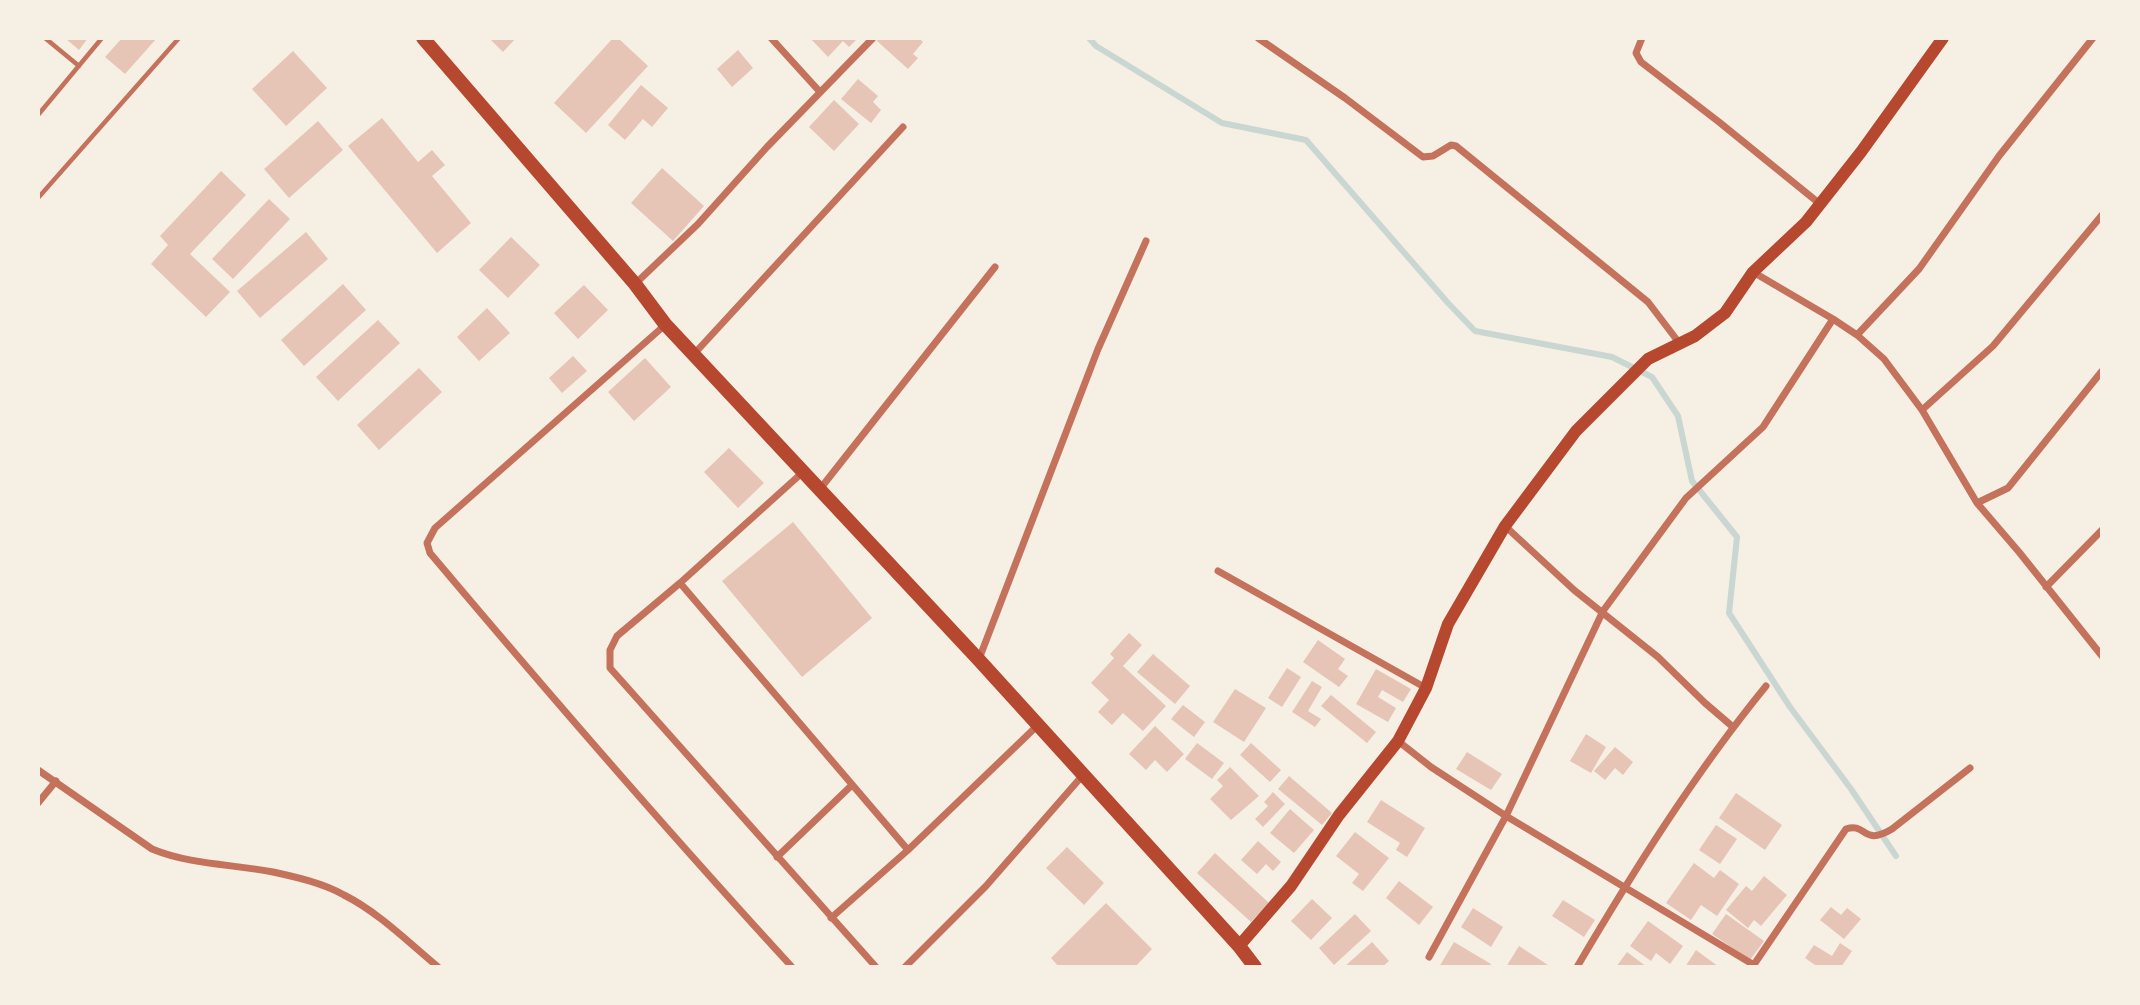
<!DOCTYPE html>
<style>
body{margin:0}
#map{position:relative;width:2140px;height:1005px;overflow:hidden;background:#f6efe4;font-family:"Noto Serif",serif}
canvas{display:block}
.frame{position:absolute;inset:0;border:40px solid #f6efe4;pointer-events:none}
</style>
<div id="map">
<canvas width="2140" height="1005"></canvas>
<div class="frame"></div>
</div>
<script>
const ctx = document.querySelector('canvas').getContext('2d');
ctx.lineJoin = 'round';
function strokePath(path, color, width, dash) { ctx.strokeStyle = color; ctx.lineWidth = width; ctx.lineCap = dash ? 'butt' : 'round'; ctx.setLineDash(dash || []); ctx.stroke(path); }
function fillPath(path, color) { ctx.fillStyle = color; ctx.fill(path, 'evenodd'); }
const stream = new Path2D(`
 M1089,38L1096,46L1222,123L1306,140L1448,303L1475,331L1612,357L1652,377L1678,416L1692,481L1737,537L1729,613L1790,707L1851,789L1896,856`);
const building = new Path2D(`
 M65,38H88L79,50Z
 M122,38H157L125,74L105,57Z
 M489,38H516L503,52Z
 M613,38H618L648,66L586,133L554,103Z
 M810,38H858L849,47L843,41L828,57Z
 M879,38H919L923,42L913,54L918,58L908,69L877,41Z
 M738,50L753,68L732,87L717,69Z
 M293,51L327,88L286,126L252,89Z
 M858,79L878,96L873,102L881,110L871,123L841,99Z
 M641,85L668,108L652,127L643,119L625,140L608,125Z
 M834,100L859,124L834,151L809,127Z
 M382,118L418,162L432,150L445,165L432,176L471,223L437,253L348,146Z
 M318,121L343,150L289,198L264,169Z
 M662,168L704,206L673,241L631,203Z
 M221,171L246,195L190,254L230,292L206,317L151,264L168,245L160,236Z
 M269,199L290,219L233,279L212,259Z
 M306,232L328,259L260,318L237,291Z
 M511,237L540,265L508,298L479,270Z
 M343,284L366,310L304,366L281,340Z
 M584,285L608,310L578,339L554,313Z
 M487,308L510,333L479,361L457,337Z
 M378,320L400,343L338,401L316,377Z
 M573,356L587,371L562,393L549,378Z
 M645,358L671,387L634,421L608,392Z
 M419,368L442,392L379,450L357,425Z
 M729,448L764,483L738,508L704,472Z
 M793,522L872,618L802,677L722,581Z
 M1129,633L1142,645L1123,666L1166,706L1143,731L1123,713L1112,725L1098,712L1109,700L1091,683L1114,658L1110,654Z
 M1318,640L1345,659L1338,669L1348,676L1339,687L1303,662Z
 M1153,654L1190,686L1175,704L1137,672Z
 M1287,668L1301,677L1282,707L1268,698Z
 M1376,669L1411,689L1403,702L1382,690L1378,697L1396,708L1388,722L1356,704Z
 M1312,681L1322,687L1308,711L1321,719L1315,727L1292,712Z
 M1235,689L1266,708L1244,742L1213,722Z
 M1331,695L1376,732L1367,743L1321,706Z
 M1183,705L1205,722L1194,737L1171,719Z
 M1155,726L1184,754L1167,772L1155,760L1146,770L1129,754Z
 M1586,734L1606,747L1591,773L1570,761Z
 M1197,743L1224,763L1212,779L1185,759Z
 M1251,743L1281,770L1270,782L1240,755Z
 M1615,747L1633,762L1623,775L1615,768L1605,780L1594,771Z
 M1467,752L1502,774L1491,790L1456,769Z
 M1230,767L1259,796L1231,820L1210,799L1223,786L1217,780Z
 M1289,776L1332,813L1322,825L1278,789Z
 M1273,792L1285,804L1263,827L1255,819L1268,806L1264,802Z
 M1736,793L1782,825L1765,850L1719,818Z
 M1381,800L1425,828L1407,857L1396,850L1400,843L1367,822Z
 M1290,809L1314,830L1294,853L1270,833Z
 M1716,825L1737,839L1720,864L1699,850Z
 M1355,832L1389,858L1363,891L1352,883L1359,874L1336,856Z
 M1258,841L1281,862L1273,871L1266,864L1257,874L1241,860Z
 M1067,847L1104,883L1084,905L1046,868Z
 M1215,853L1269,903L1251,922L1197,873Z
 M1694,863L1714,878L1720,870L1739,884L1717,916L1701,905L1691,920L1666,903Z
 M1764,876L1787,895L1761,926L1754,920L1748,928L1726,910L1746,886L1752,891Z
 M1399,881L1433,907L1419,925L1386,898Z
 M1312,899L1332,918L1311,940L1291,921Z
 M1563,900L1595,920L1584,937L1552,916Z
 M1106,903L1152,949L1135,967H1059L1051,958Z
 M1831,907L1841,915L1847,908L1861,919L1844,939L1820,920Z
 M1473,908L1503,927L1491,947L1461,927Z
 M1355,914L1371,931L1334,965L1319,948Z
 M1726,914L1764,941L1750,960L1712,934Z
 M1648,921L1683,946L1670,964L1656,953L1651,961L1630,946Z
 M1372,942L1389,961L1382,967H1344Z
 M1454,942L1491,964L1490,967H1439Z
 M1840,943L1852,951L1841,967H1818L1805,958L1814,945L1832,956Z
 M1519,946L1551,967H1506Z
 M1696,950L1719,967H1685Z
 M1627,952L1647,967H1616Z`);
const service = new Path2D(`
 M45,38L79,66
 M38,115L102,38
 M38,198L179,38`);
const minor = new Path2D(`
 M771,38L820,92
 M1258,38L1345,98L1423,157L1433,156L1451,145L1456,146L1648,302L1680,344
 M1642,38L1636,53L1641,62L1719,122L1820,204
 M1753,272L1833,319L1857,335L1884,359L1922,410L1977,503L2019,552L2102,656
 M635,284L698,224L767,147L873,38
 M665,325L435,528L427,543L430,553C548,693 668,832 792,967
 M1857,335L1919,269L1999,156L2093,38
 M694,354L903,127
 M1922,410L1993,346L2102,215
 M803,472L680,583L617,636L610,650V668L876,967
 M820,489L995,267
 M1977,503L2008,488L2102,371
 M1505,526L1574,590L1658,657L1705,703L1733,727
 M1218,571L1426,688
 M680,583L908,850
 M2046,587L2102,530
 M979,659L1098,349L1146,241
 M1398,741L1431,767L1506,816L1754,965
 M38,770L152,849C191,865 232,864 273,872C296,877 323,883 344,895C378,912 408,942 438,967
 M38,803L56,781
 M777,857L852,785
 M831,918L908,850L1038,725
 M1429,957L1506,816L1603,611L1686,498L1763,427L1833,319
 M1753,966L1846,829C1867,822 1862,847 1892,829L1970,768
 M905,967L986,886L1083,775
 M1577,967C1634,870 1695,773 1766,686`);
const secondary = new Path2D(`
 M1239,946L1291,886L1339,815L1398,741L1426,688L1448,624L1505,526L1576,431L1648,359L1695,336L1725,313L1753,272L1806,222L1861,152L1943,38`);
const primary = new Path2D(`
 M423,38L635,284L665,324L979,660L1239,946L1255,967`);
strokePath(stream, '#c9d6d2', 6);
fillPath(building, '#e6c5b7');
strokePath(service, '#c5725c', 4.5);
strokePath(minor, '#c5725c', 7);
strokePath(secondary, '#b5482f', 12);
strokePath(primary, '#b5482f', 14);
</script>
